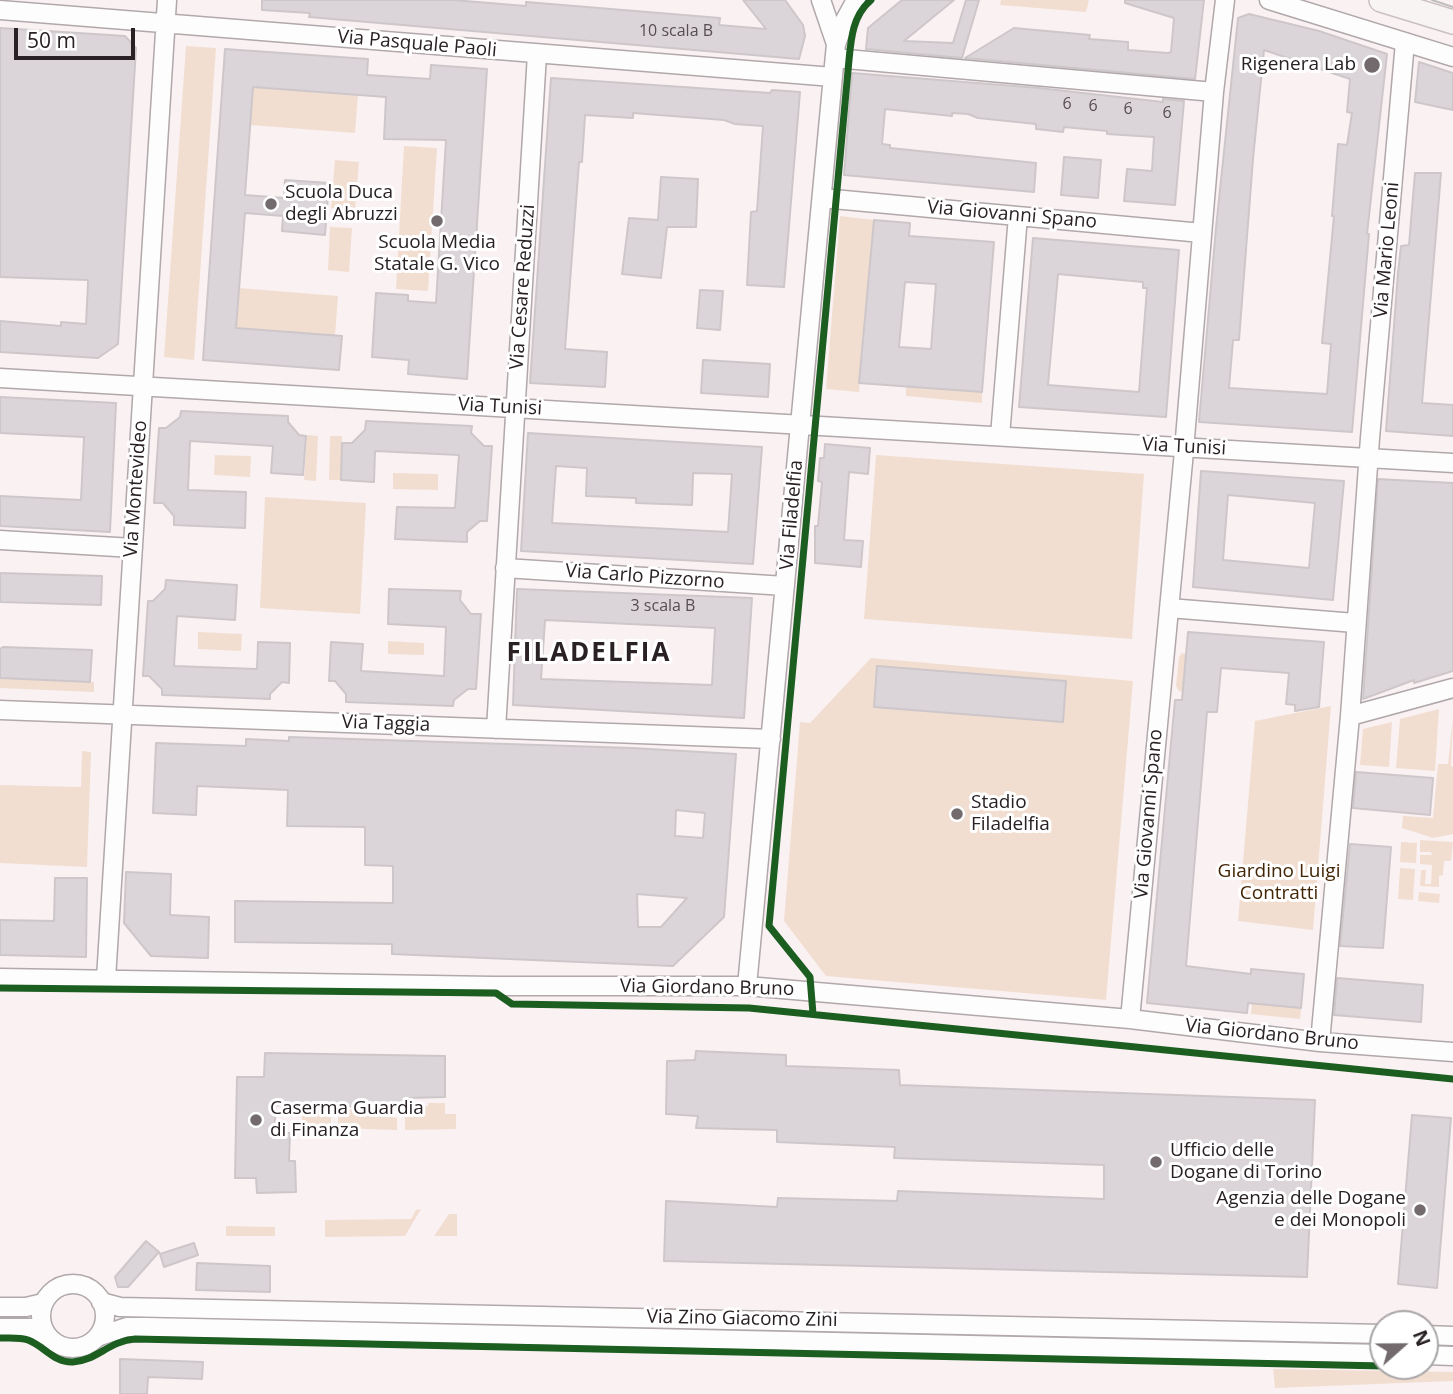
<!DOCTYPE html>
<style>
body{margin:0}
#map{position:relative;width:1453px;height:1394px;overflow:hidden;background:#faf1f3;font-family:"Open Sans",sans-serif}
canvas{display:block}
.north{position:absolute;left:1369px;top:1310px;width:70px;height:70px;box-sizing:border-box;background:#fff;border:2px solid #a9a6a7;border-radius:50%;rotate:69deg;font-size:19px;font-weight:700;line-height:28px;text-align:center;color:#292124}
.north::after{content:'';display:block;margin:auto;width:24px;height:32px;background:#726a6c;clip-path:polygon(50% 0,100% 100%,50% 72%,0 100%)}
.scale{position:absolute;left:14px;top:28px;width:121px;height:32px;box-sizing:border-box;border:4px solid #292124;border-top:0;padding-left:9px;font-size:21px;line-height:24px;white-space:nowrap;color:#292124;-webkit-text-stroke:5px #fff;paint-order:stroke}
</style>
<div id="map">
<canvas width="1453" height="1394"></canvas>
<div class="north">N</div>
<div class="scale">50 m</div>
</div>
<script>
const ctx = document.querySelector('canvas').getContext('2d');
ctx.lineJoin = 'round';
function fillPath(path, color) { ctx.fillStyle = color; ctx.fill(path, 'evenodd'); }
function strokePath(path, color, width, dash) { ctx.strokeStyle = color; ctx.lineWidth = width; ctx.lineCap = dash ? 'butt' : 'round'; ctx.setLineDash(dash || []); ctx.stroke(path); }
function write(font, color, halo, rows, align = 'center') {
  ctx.font = font + ' "Open Sans",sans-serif'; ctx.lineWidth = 6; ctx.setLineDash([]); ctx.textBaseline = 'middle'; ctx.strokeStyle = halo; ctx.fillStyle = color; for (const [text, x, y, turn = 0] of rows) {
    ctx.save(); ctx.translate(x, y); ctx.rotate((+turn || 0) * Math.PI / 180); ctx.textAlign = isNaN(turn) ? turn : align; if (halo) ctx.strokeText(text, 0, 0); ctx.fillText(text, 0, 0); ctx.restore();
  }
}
const green = new Path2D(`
 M1001,0H1089L1086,12L1000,5Z
 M186,46L216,48L194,360L164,357Z
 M253,87L358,95L355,133L250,125Z
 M404,146L437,148L428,291L396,289Z
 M335,160L359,162L355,210L331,208Z
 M840,216L874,220L859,392L826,389Z
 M330,227L352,228L349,272L328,270Z
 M239,288L338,296L335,336L236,328Z
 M906,387L982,392V403L906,396Z
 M307,435L318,436L316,481L304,480Z
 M330,436H342L341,480H329Z
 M215,455L251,456L250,477L214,475Z
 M876,455L1144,474L1132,639L864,619Z
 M393,473L438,474V490L393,489Z
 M265,497L366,503L360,614L260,608Z
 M198,632L242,634L241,651L198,649Z
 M388,641L424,643V655L388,654Z
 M1182,653L1186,654L1183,692L1179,691L1176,686L1179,657Z
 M871,658L1133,681L1106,1000L826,976L784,921L800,722L810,723Z
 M2,678L94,682V692L0,688V679Z
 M1331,706L1313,930L1238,921L1255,721Z
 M1439,709L1435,771L1396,768L1400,719Z
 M1453,716L1451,766L1453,767V834L1433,838L1402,828L1403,816L1433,818L1438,764H1448Z
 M1392,722L1389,767L1360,765L1363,729Z
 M82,751L91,752L87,867L0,863V785L81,787Z
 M1420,840L1453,842L1451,861H1444L1443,875L1439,876V887L1420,886L1421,870H1426L1425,884H1431L1432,865L1420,864V855H1432L1431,852H1420Z
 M1401,842L1417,843L1416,863L1400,862Z
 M1400,868L1415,869L1413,900L1398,899Z
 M1419,892L1440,894L1439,903L1418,901Z
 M1252,1003L1301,1008L1300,1019L1251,1014Z
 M428,1103H445V1114H456V1129L405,1130V1116H410L419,1106H428Z
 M346,1109L394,1110L393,1117L397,1118V1130L338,1128V1114L346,1115Z
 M319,1110V1116L331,1115V1127L310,1128L302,1139V1111Z
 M421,1209L405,1236L325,1237V1220L411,1219L416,1210Z
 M449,1214H457V1236H434Z
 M226,1226L275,1227V1236H226Z
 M1273,1369L1453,1372V1381L1275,1388Z`);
const building = new Path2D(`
 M262,0H453L526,6V2L720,18L719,25L766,29L743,0H785L803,25L805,36L799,59L309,17L310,13L262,10Z
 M902,0H954L904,41L953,43L966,0H979L962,58L866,49L868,28Z
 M1125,0H1204L1195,79L965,58L1014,28L1090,35L1089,39L1128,42V50L1168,53L1171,52L1174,18L1125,3Z
 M1249,14L1319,31L1387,54L1367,234H1369L1352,432L1199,422L1216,228L1238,18ZM1264,50L1350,79L1347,112L1352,113L1347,145L1338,144L1332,216H1334L1322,343L1331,344L1327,394L1229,388L1233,340H1239L1253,159Z
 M0,28L125,36L136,48L118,344L98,358L0,352V321L61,326V322L86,324L88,284V280L0,277Z
 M225,49L368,59L367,75L430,79L431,65L487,69L467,379L408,374L409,360L372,357L376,293L408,295V301L436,303L446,140L384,139L386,97L253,87L245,195L284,198L285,180L329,183L325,235L282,231L283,216L245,213L236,328L342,336L339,370L203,360Z
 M1419,62L1453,73V110L1415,102Z
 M852,73L1039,88L1163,102V99L1184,101L1175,205L1124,201L1127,169L1152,171L1154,137L1107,134V131L1064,127L1063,132L1036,129V124L978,118L968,114L952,113V116L885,109L882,144L890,145V148L1036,163L1034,192L844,175Z
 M551,78L770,93L772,90L800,92L784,287L747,285L751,212L757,211L763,126L735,124L724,120L633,113V118L585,115L582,162H579L565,349L607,352L605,387L530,383Z
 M1064,157L1101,160L1098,198L1061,195Z
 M1415,173H1441L1422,403L1453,405V436L1386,431L1398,273L1401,246L1409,245Z
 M661,177L698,179L696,227H667L661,278L622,274L629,218L658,220Z
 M874,220L910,223L909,236L994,242L982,392L859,383ZM905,282L936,284L931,349L899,347Z
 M1033,238L1179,250L1166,417L1019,407ZM1058,274L1143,282V288H1147L1139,392L1048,385Z
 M700,290L723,291L720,330L697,328Z
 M703,360L770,364L768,397L701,393Z
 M0,397L116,403L110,532L0,526V496L81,500L84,437L0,433Z
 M181,411L288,416V422L299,435L306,436L303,475L271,473L273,446L190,441L188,490L246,492L245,528L174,525V516L163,503H154L159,428H166L180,417Z
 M366,421L472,426L471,433L484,446H492L487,521H480L467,532V542L395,539L397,507L455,508L459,455L375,451L374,482L341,480L342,443H352L365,430Z
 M528,433L762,447L753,564L521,551ZM556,466L587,468L586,496L636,498V503L692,505L693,473L732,474L728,532L552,523Z
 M825,444L870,448L868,474L849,472L844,540L863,541L861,567L815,563V526H818L822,482L818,481L820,458H824Z
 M1201,471L1344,481L1333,600L1193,587ZM1228,495L1315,503L1309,568L1223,560Z
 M1378,479L1453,483V671L1414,683V680L1363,699Z
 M0,573L102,576L101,605L0,602Z
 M166,580L237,585L235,620L177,616L174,666L257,669L258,642L290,643L289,683L282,682L270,694V699L162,695V689L149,676H143L148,601H153L165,589Z
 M389,589L461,591L460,600L471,614H481L476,689H468L454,700L453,706L346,702V694L335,681H329L331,642L363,644L361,671L444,676L446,627L388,624Z
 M517,589L752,598L744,718L513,705ZM545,620L715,628L712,685L541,679Z
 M1188,632L1324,642L1319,707L1295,711V705L1286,704L1289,673L1221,668L1217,712H1207L1186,966L1251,974V969L1304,974L1301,1008L1248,1003L1247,1013L1147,1003L1175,700H1182Z
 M3,647L92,650L90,682L0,678V649Z
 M877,666L1066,681L1063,722L874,707Z
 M289,737L632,748L736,754L724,917L673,966L392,954V944L235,942V901L393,903V866L365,865V827L287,826L288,790L197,786L196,815L153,813L156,743L246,746V739L289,741ZM676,810L705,813L703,838L675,836ZM637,894L687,898L661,927H638Z
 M1356,772L1433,778L1430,815L1353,808Z
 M1350,844L1391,847L1383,948L1340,946Z
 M126,872L171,874L170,915L209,917L208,958L151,956L124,923Z
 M55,878H87L86,957L0,955V920L54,921Z
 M1337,978L1423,985L1421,1022L1334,1015Z
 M696,1051L786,1055V1066L899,1070L900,1085L1315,1100L1307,1277L664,1261L666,1201L777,1207L778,1198L897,1201L898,1191L1104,1199V1165L894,1158L895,1147L777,1142V1130L696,1128L698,1116L666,1114L667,1061L695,1060Z
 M265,1053L445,1056V1097L408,1098L396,1107L275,1105V1133H290L289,1161H295L296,1192L257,1193L256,1178H235L237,1077H264Z
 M1412,1115L1451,1118L1437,1288L1398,1284Z
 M146,1241L159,1252L128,1287H118L115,1277Z
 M194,1243L198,1255L164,1267L160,1254Z
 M197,1263L270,1266V1292L196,1290Z
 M120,1359L203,1362L202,1379L148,1377L147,1394H120Z`);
const minor = new Path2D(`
 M821,0L836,44
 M1269,0L1453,57
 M0,10L833,77
 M835,58L1214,92
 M822,198L1202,233
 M0,378L1453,463
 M1000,436L1018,216
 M0,540L133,548
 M505,568L785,586
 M1169,608L1355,623
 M0,710L771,739
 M1350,716L1370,438L1405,42
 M496,729L537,54
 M0,978L493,986H747L1130,1019L1320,1042L1453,1052
 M106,979L167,0
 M747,986L836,44L845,20L856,0
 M1130,1019L1183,462L1214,92L1225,0
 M1320,1042L1350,716L1453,688
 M41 1316a32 32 0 1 1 64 0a32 32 0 1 1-64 0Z
 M101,1302L120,1307L1383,1334
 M0,1307H26L43,1303
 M0,1328H32L47,1336
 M1425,1335L1453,1336
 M97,1337L127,1327H146L1383,1354
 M1425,1355L1453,1356`);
const major = new Path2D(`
 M1381,0L1453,22`);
const tram = new Path2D(`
 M1432,0L1453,7`);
const cycleway = new Path2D(`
 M0,988L496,993L512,1004L749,1008L1453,1079
 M813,1014L810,977L769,926L849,60C851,38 853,15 871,0
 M0,1338C9,1338 20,1337 28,1340C44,1346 54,1363 73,1362C96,1361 109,1341 135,1339L1383,1366`);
const markers = [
 [1372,65,9,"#726a6c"],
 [271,204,7,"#726a6c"],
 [437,221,7,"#726a6c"],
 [957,814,7,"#726a6c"],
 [256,1120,7,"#726a6c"],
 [1156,1162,7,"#726a6c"],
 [1420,1210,7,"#726a6c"]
];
const numberNames = [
 ["10 scala B",676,31],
 ["6",1067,104],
 ["6",1093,106],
 ["6",1128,109],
 ["6",1167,113],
 ["3 scala B",663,606]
];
const streetNames = [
 ["Via Pasquale Paoli",417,44,5],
 ["Via Giovanni Spano",1012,215,5],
 ["Via Mario Leoni",1387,250,-85],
 ["Via Cesare Reduzzi",523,287,-86],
 ["Via Tunisi",500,407,3],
 ["Via Tunisi",1184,447,3],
 ["Via Montevideo",136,489,-86],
 ["Via Filadelfia",792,515,-85],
 ["Via Carlo Pizzorno",645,577,4],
 ["Via Taggia",386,724,2],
 ["Via Giovanni Spano",1149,814,-85],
 ["Via Giordano Bruno",707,988,1],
 ["Via Giordano Bruno",1272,1035,6],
 ["Via Zino Giacomo Zini",742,1319,1]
];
const poiNames = [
 ["Rigenera Lab",1356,65,"right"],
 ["Scuola Duca",285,193],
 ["degli Abruzzi",285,215],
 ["Scuola Media",437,243,"center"],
 ["Statale G. Vico",437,265,"center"],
 ["Stadio",971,803],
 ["Filadelfia",971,825],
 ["Caserma Guardia",270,1109],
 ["di Finanza",270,1131],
 ["Ufficio delle",1170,1151],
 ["Dogane di Torino",1170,1173],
 ["Agenzia delle Dogane",1406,1199,"right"],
 ["e dei Monopoli",1406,1221,"right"]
];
const parkNames = [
 ["Giardino Luigi",1279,872],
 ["Contratti",1279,894]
];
const districtNames = [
 ["FILADELFIA",589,654]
];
fillPath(green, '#f2ded1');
fillPath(building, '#dbd5d9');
strokePath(building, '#cdc7ca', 2);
strokePath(minor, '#b0a8aa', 21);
strokePath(major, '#cac0c0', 26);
strokePath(minor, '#fefdfd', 18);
strokePath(major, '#f9f4f4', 23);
strokePath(tram, '#bfbcbd', 2);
strokePath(cycleway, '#1b5e20', 7);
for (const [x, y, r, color] of markers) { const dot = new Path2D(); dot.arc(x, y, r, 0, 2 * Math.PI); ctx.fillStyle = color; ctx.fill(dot); strokePath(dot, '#fff', 2.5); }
write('16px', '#564e51', null, numberNames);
write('19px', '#292124', '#fff', streetNames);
write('19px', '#292124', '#fff', poiNames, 'left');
write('19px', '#422606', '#fff', parkNames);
ctx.letterSpacing = '2px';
write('bold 26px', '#292124', '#fff', districtNames);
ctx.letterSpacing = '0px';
</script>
